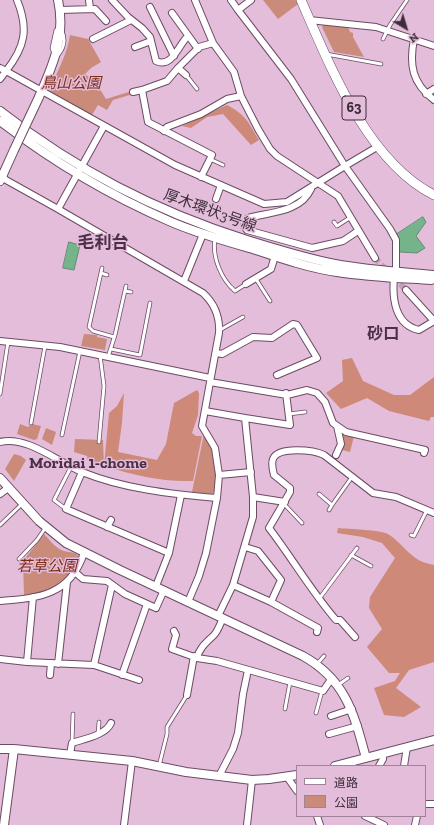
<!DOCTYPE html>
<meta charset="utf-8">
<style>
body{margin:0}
#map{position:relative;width:434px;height:825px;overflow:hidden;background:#e3bdda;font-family:"Zilla Slab","Noto Sans JP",serif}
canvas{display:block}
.legend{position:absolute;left:296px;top:765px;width:130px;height:52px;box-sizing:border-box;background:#e3bdda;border:1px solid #a0839a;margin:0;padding:5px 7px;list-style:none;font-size:12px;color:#3c2d39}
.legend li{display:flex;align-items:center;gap:8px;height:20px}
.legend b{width:20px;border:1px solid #a0839a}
.north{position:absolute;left:386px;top:8px;width:40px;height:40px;-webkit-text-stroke:3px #e3bdda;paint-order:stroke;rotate:142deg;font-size:11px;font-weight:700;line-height:16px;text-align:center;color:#3c2d39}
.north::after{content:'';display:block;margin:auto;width:14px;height:18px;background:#3c2d39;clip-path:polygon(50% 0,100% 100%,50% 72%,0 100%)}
</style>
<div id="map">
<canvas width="434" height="825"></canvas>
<ul class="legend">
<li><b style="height:5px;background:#fff"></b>道路</li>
<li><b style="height:11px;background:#ca8b7b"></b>公園</li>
</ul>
<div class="north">N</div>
</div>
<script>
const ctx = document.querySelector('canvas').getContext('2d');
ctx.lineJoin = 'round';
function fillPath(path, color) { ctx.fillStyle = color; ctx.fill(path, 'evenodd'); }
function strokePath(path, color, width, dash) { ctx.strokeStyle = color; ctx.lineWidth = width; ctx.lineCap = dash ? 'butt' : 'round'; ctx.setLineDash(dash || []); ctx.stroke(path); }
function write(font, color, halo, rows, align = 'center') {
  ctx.font = font + ' "Zilla Slab","Noto Sans JP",serif'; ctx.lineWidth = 3; ctx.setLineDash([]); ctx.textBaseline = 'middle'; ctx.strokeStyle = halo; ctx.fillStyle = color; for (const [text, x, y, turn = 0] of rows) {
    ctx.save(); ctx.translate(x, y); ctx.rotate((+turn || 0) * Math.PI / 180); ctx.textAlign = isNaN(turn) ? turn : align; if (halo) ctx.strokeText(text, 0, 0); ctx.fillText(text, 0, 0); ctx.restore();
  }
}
const green = new Path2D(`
 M263,0H297L298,4L278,19Z
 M324,24L348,27L350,32L353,33V37L364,57L334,52L322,27Z
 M70,35L88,39L101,62L91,68L85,74L96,83L106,99L132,91L133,94L113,100L107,110L98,105L92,115L50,92L49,90C57,72 67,55 70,35Z
 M84,334L97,335V337L107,339L105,350L81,346Z
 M20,424L28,427L32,424L41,426L37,439L34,440L17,434Z
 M46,428L56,432L52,445L42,439Z
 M342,432L354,436L350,452L342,450L343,444L340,433Z
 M204,434C207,439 212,445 213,451C215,459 219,488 212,494L192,492Z
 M75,439L103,440L104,466L88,461L87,456L74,452Z
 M14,454L21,456L26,460L14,481L5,469Z
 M44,534C50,540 55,548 64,551C70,553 77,551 80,559C64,582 54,593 24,595L23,561Z`);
const forest = new Path2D(`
 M227,105C245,114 249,123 259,140L251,145L223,114L207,117L191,128L182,126Z
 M352,358L363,381L394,395H410L434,377V417H431L429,421L389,411L367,398L341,409L326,393L343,381L342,360Z
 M197,390L199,393L198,415L192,433L196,436H202L193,481C161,482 134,475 104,466L109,413L117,406L124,393L122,423L118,452L157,460L166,444L174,403Z
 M338,528C348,529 381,530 388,534C406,546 410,561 434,565V662L409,670L396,688L421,707L404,717L384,715L374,688L395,681L400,673H389L367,647L382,629L369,608L370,597L395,558L382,543L363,537L337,533Z`);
const water = new Path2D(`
 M423,217L426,222L416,236L425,248L417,253L400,252L397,234Z
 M69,242L80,245L74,270L63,268Z`);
const streetTunnel = new Path2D(`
 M375,258L406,290`);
const lane = new Path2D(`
 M383,39L390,25L407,0
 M54,54L52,48L56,30
 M326,54L381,64
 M58,55C64,48 66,40 62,31
 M186,75L197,89
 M210,159L223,165
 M334,222L337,226L351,217
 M215,239C212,257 221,279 235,291L246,284
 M102,268L89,327L93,331L114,337
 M101,273L107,275
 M256,279L270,301
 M125,291L131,292
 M220,330L243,317
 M111,349L140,355L150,303
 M108,357L115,335L126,286
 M0,394L8,342
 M289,414L305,412
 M31,423L45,346
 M62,435L80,351
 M99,442L104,386L100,355
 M319,494L332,505L352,477
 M284,504L302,523
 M66,509L54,500L71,467
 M329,510L332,505
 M0,525L22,504
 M411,535L414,536L427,510
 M351,555L371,566
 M19,559L37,540L46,527
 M319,599L357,548
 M317,664L324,656
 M338,685L348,678
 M285,709L290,682
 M316,713L322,691
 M98,734L99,722
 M72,742L73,714
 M159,766L167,734V727L187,695`);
const street = new Path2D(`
 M89,0L90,9
 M112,0L128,17L142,28L150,37L156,61C172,69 179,44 188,36
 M195,0L213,43L234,72L241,96L258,129L270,149L277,156L338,196L375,258
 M231,0L238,10
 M251,0L238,10L291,79L345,166L377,147
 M150,7L174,56
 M60,10L95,9L106,21
 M172,13L198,49
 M309,20L376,27L434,46
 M93,39L131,20
 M414,39C409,65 412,83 434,100
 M135,47L151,41
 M0,68L6,71C25,47 29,29 17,0
 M178,68L186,75
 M0,79L6,71L175,165L264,204L287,202L345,166L390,229L396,240V271
 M133,92L142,90
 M426,94L434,89
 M164,131L167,127L201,114L227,99L241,96
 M0,174L6,180L58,209L104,126
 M201,177L212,155L148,122L142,90L167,81L178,68L199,47L213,43
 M311,189C300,213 269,212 248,218L244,226L247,230L312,248L343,241L358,231
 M216,199L221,185
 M58,209L203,293C215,304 220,317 219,333L202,426L215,448L219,475L217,498L206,553L199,576L188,602
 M394,278C392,298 395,325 419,330L434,321
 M184,281L203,234
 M246,284L271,269L275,256
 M406,290L434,321
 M0,341L60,347L210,378
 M216,353L222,354L253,337L272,338L293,324L297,325L317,358L277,375
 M210,382L287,395L307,390L317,393L325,402L333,423L346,432L425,450L424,453
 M205,411L245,418L253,497V517L233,585L218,616
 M245,418L290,425L286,393
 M0,442C26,435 58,462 82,472C124,489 171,494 217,498
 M336,455L341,444L337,426
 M82,472L66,509L169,553
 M219,475L251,472
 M0,494L8,488
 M253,497L285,502
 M107,527L111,520
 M245,547L258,551L281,580L271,602
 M76,573L83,579L107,581L125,594L156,608L164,590
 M233,585L271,602L318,628L317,632
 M156,586L169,553L181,495
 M0,601C40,598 70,595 84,553
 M223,618C220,624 218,631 214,635C207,642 199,648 197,658L217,661L323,691L332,678
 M174,631L176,635L172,649L197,658
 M355,637L340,620H336C311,591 292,558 269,528L290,492V488L274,475C273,471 271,464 273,459C278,446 314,450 324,455L373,493L396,497L434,513
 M0,659L27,662L33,597
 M27,662L94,665L139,680
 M58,664L67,582
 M94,665L112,585
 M50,675L51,663
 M122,675L147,604
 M187,695L194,656
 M331,716L352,709
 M329,734L358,726
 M70,754L72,743C84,739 106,735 111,723
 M379,766L383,759V754
 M404,766L407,747
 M219,776L233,749L238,733L243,694L248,670
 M287,777L297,791
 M425,804H434
 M317,816L320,825
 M365,816L384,825
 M124,825L132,761
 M247,825L252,780
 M415,825L417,816`);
const secondary = new Path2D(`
 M39,97C53,65 66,36 58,0
 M0,111C76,170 155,211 247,240C276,249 305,258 335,264C367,270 401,272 434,275
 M0,121C52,161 109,195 169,221C196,233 225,241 253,249C280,258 309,268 337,272C369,277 400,278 431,280
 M0,181L14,150
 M0,478L39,521L66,543L120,570L303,656C346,680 354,714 366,758
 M0,749H14L132,761L186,772L252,780L269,779L297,775
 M335,766L434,740
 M4,825L14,749`);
const primary = new Path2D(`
 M301,0C330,66 367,161 434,195`);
const secondaryBridge = new Path2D(`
 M14,150L39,97`);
const shields = [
 [354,108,24]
];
const shieldNames = [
 ["63",354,108]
];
const parkNames = [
 ["鳥山公園",71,84],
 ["若草公園",47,567]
];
const streetNames = [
 ["厚木環状3号線",210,211,20]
];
const neighbourhoodNames = [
 ["砂口",383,334],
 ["Moridai 1-chome",88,463]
];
const quarterNames = [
 ["毛利台",103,243]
];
fillPath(green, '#ca8b7b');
fillPath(forest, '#ce8978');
fillPath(water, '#75b48b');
strokePath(water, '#648c72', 1);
strokePath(streetTunnel, '#c2a0ba', 6, [6, 3]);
strokePath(lane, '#6c4b65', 4.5);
strokePath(street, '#6c4b65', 8);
strokePath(secondary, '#6c4b65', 10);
strokePath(primary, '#6c4b65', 10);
strokePath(lane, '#fff', 3);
strokePath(street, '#fff', 6);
strokePath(secondary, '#fff', 8);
strokePath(primary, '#fff', 9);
strokePath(secondaryBridge, '#6c4b65', 10, []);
strokePath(secondaryBridge, '#fff', 8);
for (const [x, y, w] of shields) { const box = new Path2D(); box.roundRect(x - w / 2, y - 12, w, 24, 3); ctx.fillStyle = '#e3bdda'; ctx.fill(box); strokePath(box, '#3c2d39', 1); }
write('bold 14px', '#3c2d39', null, shieldNames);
write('italic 15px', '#7c2a16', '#e3bdda', parkNames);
write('15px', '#3c2d39', '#e3bdda', streetNames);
write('bold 16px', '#4d2f47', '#e3bdda', neighbourhoodNames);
write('bold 17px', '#4d2f47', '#e3bdda', quarterNames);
</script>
